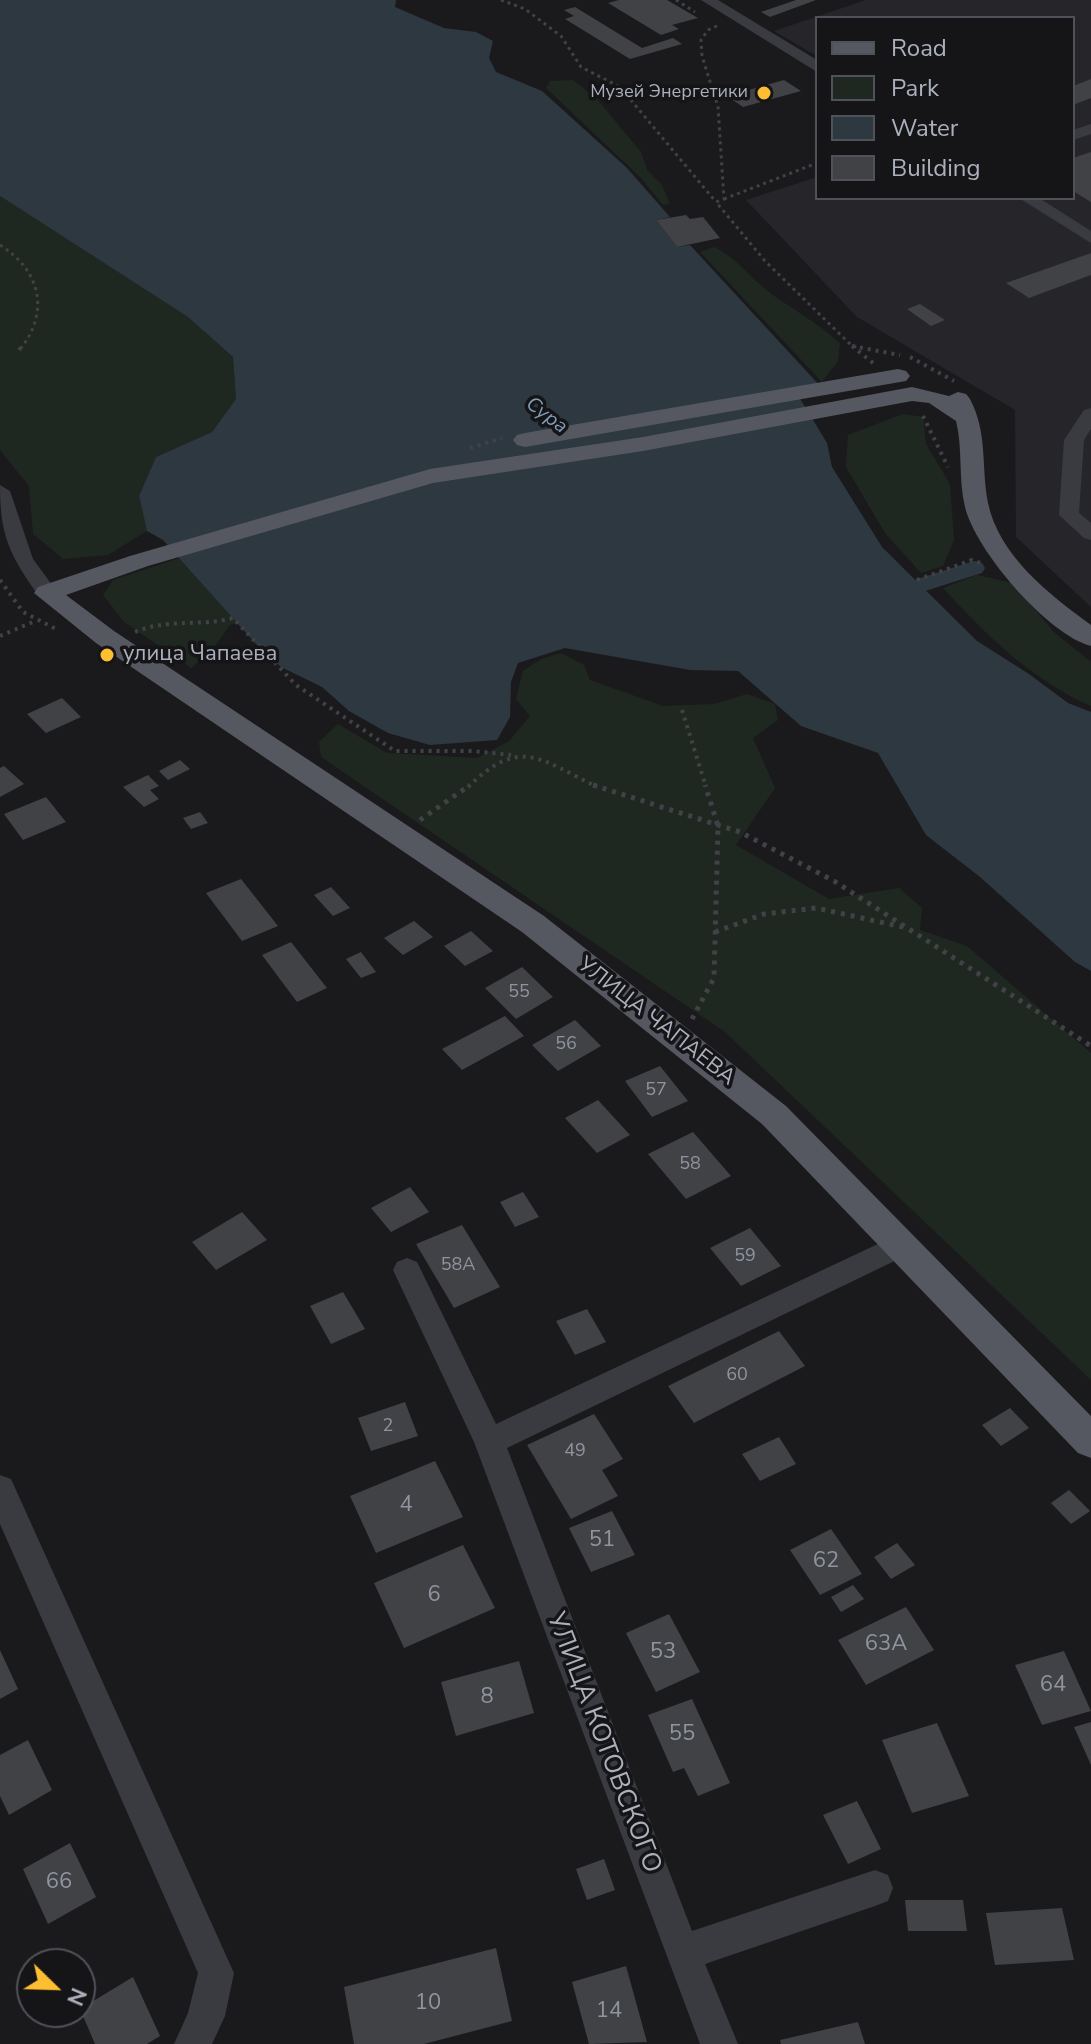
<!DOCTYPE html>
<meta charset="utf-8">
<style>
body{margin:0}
#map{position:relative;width:1091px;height:2044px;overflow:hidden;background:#1a1a1c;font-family:"Nunito Sans",sans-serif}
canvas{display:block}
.legend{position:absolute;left:815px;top:16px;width:260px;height:184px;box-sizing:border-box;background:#151417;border:2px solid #515259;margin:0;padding:10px 14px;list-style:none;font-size:24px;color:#abb0bc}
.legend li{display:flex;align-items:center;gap:16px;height:40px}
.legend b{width:40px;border:2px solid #515259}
.north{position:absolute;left:16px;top:1948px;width:80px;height:80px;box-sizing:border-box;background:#151417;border:2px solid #515259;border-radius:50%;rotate:113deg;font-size:22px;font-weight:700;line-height:32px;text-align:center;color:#abb0bc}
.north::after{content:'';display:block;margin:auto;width:28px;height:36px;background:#fdbe31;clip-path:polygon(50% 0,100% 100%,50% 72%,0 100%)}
</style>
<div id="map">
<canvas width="1091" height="2044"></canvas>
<ul class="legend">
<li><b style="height:10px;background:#565861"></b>Road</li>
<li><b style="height:22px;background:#1f2820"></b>Park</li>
<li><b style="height:22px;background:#2e3841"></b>Water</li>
<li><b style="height:22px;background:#414246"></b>Building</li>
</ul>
<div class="north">N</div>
</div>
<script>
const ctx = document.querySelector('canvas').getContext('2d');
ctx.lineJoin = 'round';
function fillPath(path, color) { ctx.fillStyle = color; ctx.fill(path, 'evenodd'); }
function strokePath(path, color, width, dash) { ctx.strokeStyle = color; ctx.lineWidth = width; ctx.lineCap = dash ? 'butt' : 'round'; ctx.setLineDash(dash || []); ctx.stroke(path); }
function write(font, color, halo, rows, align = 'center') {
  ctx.font = font + ' "Nunito Sans",sans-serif'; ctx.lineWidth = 7; ctx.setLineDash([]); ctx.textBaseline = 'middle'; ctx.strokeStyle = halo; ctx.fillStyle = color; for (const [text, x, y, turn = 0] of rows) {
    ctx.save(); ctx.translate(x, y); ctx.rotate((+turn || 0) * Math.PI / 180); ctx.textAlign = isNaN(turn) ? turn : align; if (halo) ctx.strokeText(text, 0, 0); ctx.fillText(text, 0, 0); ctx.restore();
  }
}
const built = new Path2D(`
 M866,0H1091V607L1016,537L1015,410L857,317L746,200L817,177V198H1073V18H817V56L774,31Z`);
const green = new Path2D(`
 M573,80L597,99L641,152L647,170L662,185L670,204L663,205L641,178L546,88L550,81Z
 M0,196L188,317L233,357L236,399L212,432L156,457L139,496L147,531L108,555L63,559L33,534L29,486L0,450Z
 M715,247C739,260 752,280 773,295C796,311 819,324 840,343L838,361L822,382L700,252Z
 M903,414L923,417L926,444L950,484L954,540L943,566L921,573L885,533L846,467L848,435Z
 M180,558L237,623L230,625L213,649L191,668L124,622L103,595L113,580Z
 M977,575L1012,583L1055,633L1091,662V706C1032,680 986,635 943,588Z
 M561,653L584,665L590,680L663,706L714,704L747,694L775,704L778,720L753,738L775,788L736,845L829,899L899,888L922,908L920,930L967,946L1091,1053V1380L725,1032L321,757L319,742L338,724L387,753L477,758L509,741L530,716L516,699L523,671L541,659Z`);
const water = new Path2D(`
 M0,0H396L395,7L444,28L476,32L493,41L489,58L496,72L542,91L627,168L670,217L656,220L677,247L690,245L821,387L796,392L827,443L832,467L882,547L977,641L1029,674L1068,703L1091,712V971L1075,962L980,877L926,835L878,753L801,726L738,671L690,670L565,648L518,663L511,682L510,717L497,740L430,745L388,733L349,711L322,687L281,667L255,643L163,540L147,531L139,496L156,457L212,432L236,399L233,357L188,317L0,196Z`);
const canal = new Path2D(`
 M974,561L982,563L985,568L982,573L922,592L914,590L911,585L914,580Z`);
const building = new Path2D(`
 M619,0H667L698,18L672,25L679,29L661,35L608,3Z
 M796,0H816L770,17L761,12Z
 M575,7L642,48L673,38L682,44L630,59L565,19L574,16L564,10Z
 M1091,79V98L1073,105V86Z
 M784,80L801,91L743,107L727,96Z
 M1091,152V202L1073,191V158Z
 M686,215L690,219L703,217L720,238L677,247L656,220Z
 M1091,253V275L1029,298L1006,283Z
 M920,304L945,320L931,326L907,309Z
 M62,698L81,717L46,733L27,714Z
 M180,760L190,769L168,780L159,771Z
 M4,766L24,784L0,797V768Z
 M148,775L159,786L150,790L159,799L144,807L123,787Z
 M46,797L66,822L23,840L4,814Z
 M200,812L208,823L191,829L183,818Z
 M241,879L278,926L242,941L206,893Z
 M331,887L350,908L333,916L314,895Z
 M414,921L433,937L403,955L384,938Z
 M471,931L493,951L465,966L444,946Z
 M291,942L327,988L297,1002L262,955Z
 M361,952L376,972L361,978L346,959Z
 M522,967L553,997L516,1019L485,988Z
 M505,1016L524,1036L462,1070L442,1049Z
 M575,1020L601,1046L558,1071L532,1045Z
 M660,1066L688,1101L652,1117L625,1081Z
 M598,1100L630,1135L597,1153L565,1118Z
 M693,1132L731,1176L686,1199L648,1154Z
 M410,1187L429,1212L391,1232L371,1208Z
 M523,1192L539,1217L515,1227L500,1202Z
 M242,1212L267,1240L216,1270L192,1242Z
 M462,1225L500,1287L454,1308L416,1244Z
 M750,1228L781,1266L741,1286L710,1248Z
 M343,1292L365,1329L331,1344L310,1306Z
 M587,1309L606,1342L575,1355L556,1321Z
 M779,1331L805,1366L694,1423L668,1386Z
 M405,1402L418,1436L371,1451L358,1418Z
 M1010,1408L1029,1428L1001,1446L982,1425Z
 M594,1414L623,1459L602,1470L618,1496L571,1519L527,1445Z
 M779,1437L796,1464L760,1481L742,1454Z
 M435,1461L463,1517L376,1553L350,1496Z
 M1069,1490L1090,1511L1071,1524L1051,1503Z
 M612,1511L635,1555L591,1572L569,1528Z
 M831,1529L862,1574L820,1595L790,1550Z
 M897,1543L915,1565L891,1579L874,1557Z
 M463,1545L495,1608L404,1648L374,1583Z
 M853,1585L864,1599L841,1612L831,1597Z
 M906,1607L934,1650L866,1685L838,1640Z
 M669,1614L700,1672L656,1692L626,1633Z
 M0,1650L18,1689L0,1699Z
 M1064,1651L1091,1711L1042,1725L1015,1665Z
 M519,1661L534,1713L456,1736L441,1682Z
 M692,1699L730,1783L698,1796L684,1768L673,1772L648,1715Z
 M1091,1722V1765L1074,1727Z
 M937,1723L969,1796L912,1813L882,1740Z
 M28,1740L52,1790L9,1815L0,1796V1755Z
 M857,1801L881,1849L848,1864L823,1815Z
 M70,1843L96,1897L48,1924L23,1869Z
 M604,1859L615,1890L587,1900L576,1869Z
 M905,1900H963L967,1931H908Z
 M1062,1908L1074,1960L995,1965L986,1913Z
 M496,1948L512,2021L424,2044H354L344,1987Z
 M626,1966L647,2042L589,2044L572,1982Z
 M133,1977L160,2036L147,2044H95L80,2009Z
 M858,2022L865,2044H781L780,2040Z`);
const pathFar2 = new Path2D(`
 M501,0L525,9L561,36L581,67L620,87L716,202
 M676,0L695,12
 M717,26L708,30L701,40L702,56L718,107L724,199L716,202L765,261L852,346L862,348
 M724,199L817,163
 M0,245C40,270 50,311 21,348`);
const pathFar1 = new Path2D(`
 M852,346L900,355
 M852,346L873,363
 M19,350L22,346
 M910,357L954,381
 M923,416L948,467
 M470,448L502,438
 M0,580L23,612L58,630
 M917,580L972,560L980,563
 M135,632C167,618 200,627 233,618L296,685L395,751H473L511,755
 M0,636L33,622
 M682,710L706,787
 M468,787C520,736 540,759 597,787`);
const path = new Path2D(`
 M593,785L740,832L834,881L1091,1046
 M420,820L470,785
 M715,932L764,914L816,908L903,927
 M692,1019L714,978L718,826L705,785`);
const minor = new Path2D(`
 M701,0H718L817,60V72Z
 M1091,124V134L1073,140V130Z
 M1019,198H1039L1091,231V243Z
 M1091,408V429L1084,440L1079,513L1091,523V540L1084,538L1059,515L1064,440L1084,410Z
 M0,485L10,491L33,559L58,593L54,598H40C10,555 0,538 0,485Z
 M899,1234L909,1238L913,1246L909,1254L507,1448L692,1931L875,1870L888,1875L893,1888L888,1901L875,1906L705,1964L738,2044H700L474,1442L393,1270L397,1262L407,1258L417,1262L496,1424Z
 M0,1475L11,1479L234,1973L225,2016L212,2044H174L188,2013L198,1973L0,1524Z`);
const major = new Path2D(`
 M898,369L906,371L910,376L906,381L525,447L517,445L513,440L517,435L525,433Z
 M912,387L949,396L958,392L966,394L970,399C988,433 981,467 988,503C999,556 1050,595 1091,625V646C1048,635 975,550 965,507C958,479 963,449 956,421L929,403L912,401L643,451L433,483L148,566L66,595L114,631L544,916L786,1106L1091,1416V1458L1078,1453L762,1124L522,932L96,643L34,593L38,587L130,556L430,469L643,437Z`);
const markers = [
 [764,93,8,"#fdbe31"],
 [107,655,8,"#fdbe31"]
];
const farPoinames = [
 ["Музей Энергетики",748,93]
];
const numberNames = [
 ["55",519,993],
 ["56",566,1045],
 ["57",656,1091],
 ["58",690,1165],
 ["59",745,1257],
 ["58А",458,1266],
 ["60",737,1376],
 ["2",388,1427],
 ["49",575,1452]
];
const farWaternames = [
 ["Сура",546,416,37]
];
const poiNames = [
 ["улица Чапаева",123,655]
];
const streetNames = [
 ["УЛИЦА ЧАПАЕВА",656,1022,38]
];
const nearNumbernames = [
 ["4",406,1506],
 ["51",602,1541],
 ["62",826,1562],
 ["6",434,1596],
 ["63А",886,1645],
 ["53",663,1653],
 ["64",1053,1686],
 ["8",487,1698],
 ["55",682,1735],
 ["66",59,1883],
 ["10",428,2004],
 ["14",609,2012]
];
const nearStreetnames = [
 ["УЛИЦА КОТОВСКОГО",603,1743,69]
];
fillPath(built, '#262529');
fillPath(green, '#1f2820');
fillPath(water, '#2e3841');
fillPath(canal, '#2e3841');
fillPath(building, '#414246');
strokePath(pathFar2, '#404248', 3, [3, 4]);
strokePath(pathFar1, '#404248', 4, [3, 5]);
strokePath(path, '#404248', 5, [4, 6]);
fillPath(minor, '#3a3b41');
fillPath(major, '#565861');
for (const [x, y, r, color] of markers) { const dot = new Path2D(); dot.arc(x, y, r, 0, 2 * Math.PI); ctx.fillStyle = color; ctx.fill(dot); strokePath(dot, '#151417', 3); }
write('18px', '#abb0bc', '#151417', farPoinames, 'right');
write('18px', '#90949e', null, numberNames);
write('italic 20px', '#819db9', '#151417', farWaternames);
write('22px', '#abb0bc', '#151417', poiNames, 'left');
write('22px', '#abb0bc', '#151417', streetNames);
write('22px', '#90949e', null, nearNumbernames);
write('26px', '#abb0bc', '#151417', nearStreetnames);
</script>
